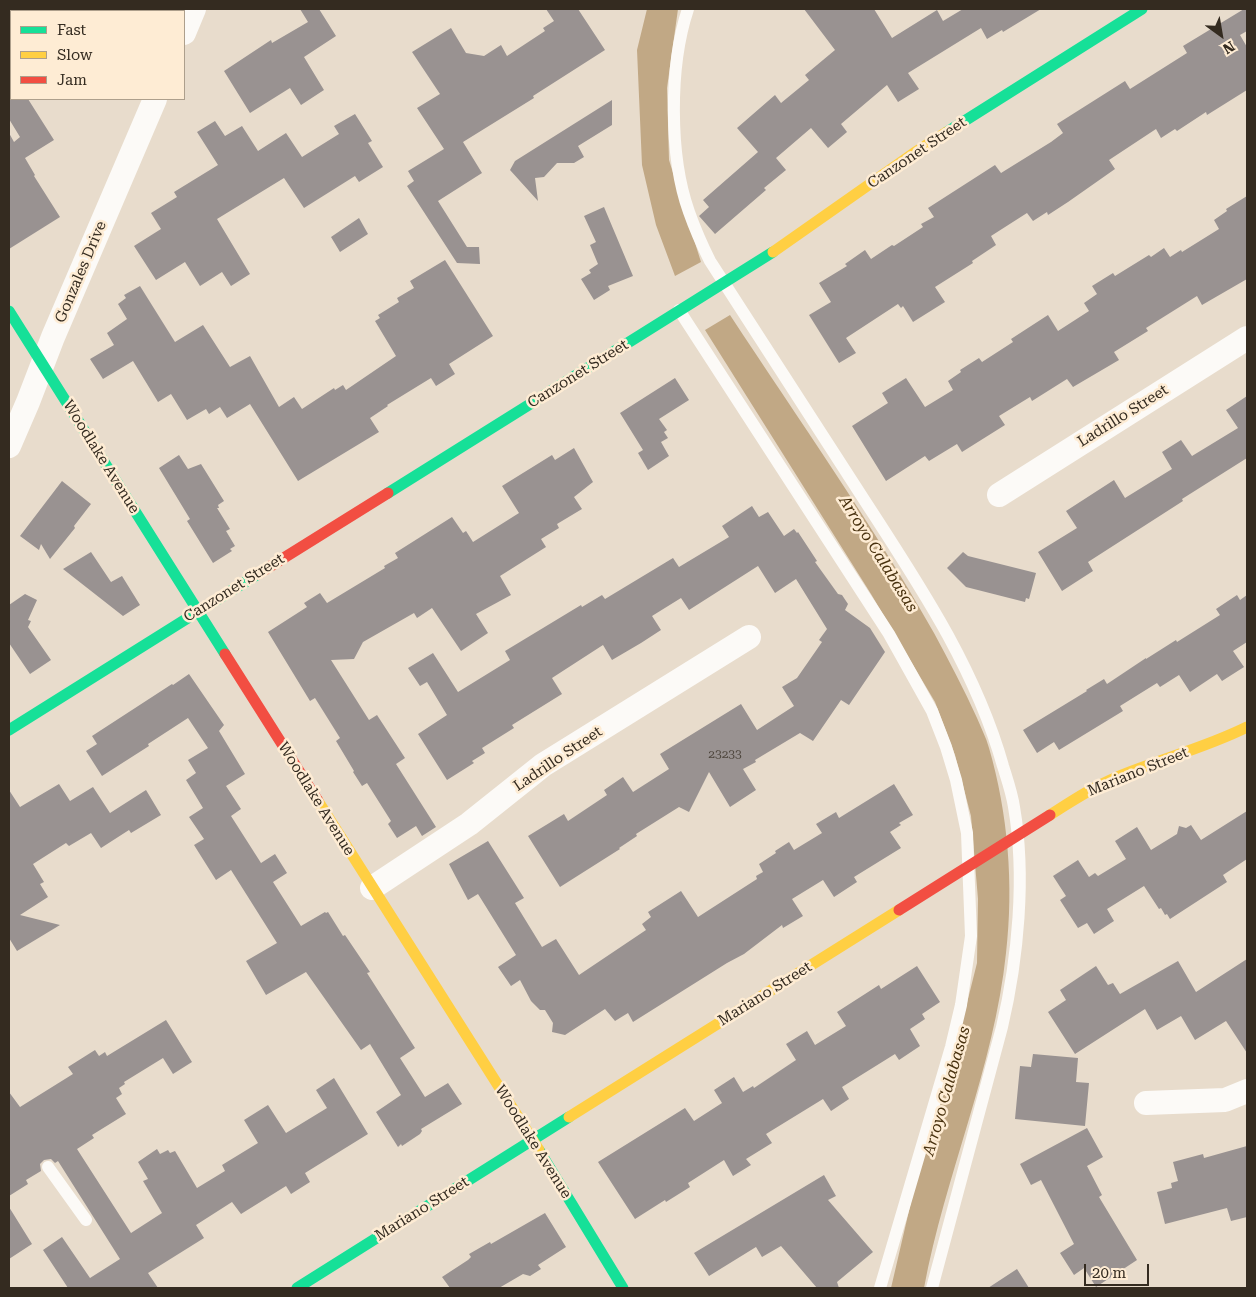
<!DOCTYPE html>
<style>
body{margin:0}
#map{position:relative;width:1256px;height:1297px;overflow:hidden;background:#e8dccc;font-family:"Roboto Serif",serif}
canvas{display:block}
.frame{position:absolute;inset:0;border:10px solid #342b20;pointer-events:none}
.legend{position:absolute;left:10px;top:10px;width:175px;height:90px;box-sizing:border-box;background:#feecd4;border:1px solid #ad9f8c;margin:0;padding:6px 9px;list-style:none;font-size:15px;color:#342b20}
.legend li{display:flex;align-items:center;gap:10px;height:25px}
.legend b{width:25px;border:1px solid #ad9f8c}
.north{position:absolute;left:1196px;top:10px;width:50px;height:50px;-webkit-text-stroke:4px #feecd4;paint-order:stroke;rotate:148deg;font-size:14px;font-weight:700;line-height:20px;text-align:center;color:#342b20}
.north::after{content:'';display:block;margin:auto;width:18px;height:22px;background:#342b20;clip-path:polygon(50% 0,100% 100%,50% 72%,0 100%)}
.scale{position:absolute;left:1084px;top:1264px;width:65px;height:22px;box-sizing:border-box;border:2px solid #342b20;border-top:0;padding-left:6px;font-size:15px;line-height:18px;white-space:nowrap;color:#342b20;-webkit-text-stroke:4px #feecd4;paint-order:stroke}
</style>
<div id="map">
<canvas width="1256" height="1297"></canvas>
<div class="frame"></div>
<ul class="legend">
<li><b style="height:6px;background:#16e098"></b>Fast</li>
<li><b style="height:6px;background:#ffcf43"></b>Slow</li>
<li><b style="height:6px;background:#f24e42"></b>Jam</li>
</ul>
<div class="north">N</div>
<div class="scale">20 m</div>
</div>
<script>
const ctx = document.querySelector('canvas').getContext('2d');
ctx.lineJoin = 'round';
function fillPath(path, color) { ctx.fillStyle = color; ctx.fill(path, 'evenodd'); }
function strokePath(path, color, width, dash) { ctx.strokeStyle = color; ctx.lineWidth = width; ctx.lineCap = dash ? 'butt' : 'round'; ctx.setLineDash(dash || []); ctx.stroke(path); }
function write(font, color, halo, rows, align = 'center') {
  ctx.font = font + ' "Roboto Serif",serif'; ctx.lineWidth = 5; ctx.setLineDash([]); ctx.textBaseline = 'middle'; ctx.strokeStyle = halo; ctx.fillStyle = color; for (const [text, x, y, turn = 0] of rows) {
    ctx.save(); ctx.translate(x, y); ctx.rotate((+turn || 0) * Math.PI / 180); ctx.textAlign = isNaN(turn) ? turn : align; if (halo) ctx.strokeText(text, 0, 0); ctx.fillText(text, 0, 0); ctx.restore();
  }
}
const water = new Path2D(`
 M647,9H678L667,88L669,160L701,262L675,276L656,225L642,165L637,50Z
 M730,315C799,420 872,523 934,633C949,661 964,689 977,718C981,728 986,737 989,748C1008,813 1014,885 1006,953C994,1068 945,1175 924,1288H891L915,1185L952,1063L977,963L978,899L971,816L955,755L935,702L871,594L705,330Z`);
const building = new Path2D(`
 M300,9H319L336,36L304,57L324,90L301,105L290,88L250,113L224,71L271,40L272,43L308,22Z
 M546,9H578L605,50L533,96L534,98L463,142L482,173L438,201L467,247H479L480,264L457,263L407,186L414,181L408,171L444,149L417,108L440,94L412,52L451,28L466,53L484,56L501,45L507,56L545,31L543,28L554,21Z
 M804,9H874L892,38L937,10L943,21L963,9H1041L1003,32L1002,30L987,39L981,28L908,73L919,89L898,102L887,85L841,124L847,132L828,148L811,128L776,158L786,170L764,188L766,190L715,234L699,216L709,207L703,200L758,152L737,128L775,95L781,103L809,80L805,75L835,50Z
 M1244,9H1247V31L1240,35L1247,47V90L1207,115L1206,112L1177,131L1175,129L1161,138L1156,129L1109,160L1115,169L1068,202L1048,215L1047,212L1033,221L1027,213L991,236L996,245L972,261L973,263L935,287L945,302L913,322L903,306L901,308L898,304L846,338L856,353L839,363L809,315L831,302L819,283L847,266L845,264L865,250L871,259L892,245L894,246L923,227L921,224L934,217L928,208L995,165L1001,173L1051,142L1063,133L1057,124L1125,81L1130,89L1187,53L1183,46Z
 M9,99H28L54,140L25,158L35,175L34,176L60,217L9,249V133L14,142L20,137L9,119Z
 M612,100V125L578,146L584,157L574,163H557L544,177L535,178L538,201L510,170L515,161Z
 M355,114L372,141L368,143L383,167L359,182L355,176L304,208L284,178L217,219L250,274L231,286L222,272L200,286L185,262L156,280L134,246L161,229L151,213L177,197L174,192L218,165L197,132L215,121L225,136L242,126L258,151L286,133L302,157L339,134L334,126Z
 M1247,196V279L1202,305L1197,296L1146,328L1148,331L1114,352L1119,360L1073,387L1067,379L1032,401L1030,397L999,416L1005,425L962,452L957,444L929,461L925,456L886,481L852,426L888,403L882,393L906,378L925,407L953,390L948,381L961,372L960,370L979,358L982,362L1013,342L1011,339L1048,315L1058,331L1089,311L1084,303L1097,294L1092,286L1113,273L1115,276L1149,255L1151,257L1164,248L1170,257L1181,250L1182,252L1219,229L1214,220L1227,211L1226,209Z
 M604,207L633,276L608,286L610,290L594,300L581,279L591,273L589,270L598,264L590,245L596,242L584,216Z
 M359,218L368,234L340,252L331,237Z
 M445,260L493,336L449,364L455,374L436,386L431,378L387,405L388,406L370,418L379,432L298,481L250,404L227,418L220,407L209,414L206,409L187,420L171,394L158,402L133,361L103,379L90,359L114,345L107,333L127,319L118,304L126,298L124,295L140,286L175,342L203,325L230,367L250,356L279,407L294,397L302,409L334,388L335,390L343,385L346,390L396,356L375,321L380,318L378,315L399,302L397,298L414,288L410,281Z
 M675,378L689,400L659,419L667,430L664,432L668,438L661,442L669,456L648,470L638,453L643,450L620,413Z
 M1247,396V458L1182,499L1183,501L1088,562L1093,571L1062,591L1038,552L1077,528L1066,511L1114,480L1125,498L1172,469L1162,452L1181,440L1192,456L1238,428L1226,410Z
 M574,448L593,482L574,497L582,509L557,524L559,528L541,539L546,547L500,576L511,595L476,614L488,633L461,651L432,608L417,618L414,613L363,642L354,659L331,660L369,720L377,715L405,758L396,764L436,827L422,836L416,826L397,838L388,824L391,821L367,783L362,786L353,772L354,771L336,741L340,738L315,698L310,701L268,632L307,607L304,603L320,593L327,603L385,568L384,566L398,558L395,553L452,517L463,533L466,531L473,542L519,513L502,486L552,455L555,460Z
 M179,455L188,469L201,464L224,501L218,505L219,508H217L230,529L226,531L235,546L230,549L232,551L213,563L187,521L190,519L159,468Z
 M62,481L91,504L74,526L75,528L50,559L41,544L39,550L20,536Z
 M752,506L759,517L768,512L784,536L794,529L797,533L798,532L817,561L815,562L838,594L842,595L848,604L845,610L870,628L885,652L849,705L841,700L813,741L800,733L755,760L756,762L743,769L756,790L730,807L709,772L689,812L679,807L636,834L637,836L619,848L620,849L560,887L528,836L564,814L568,821L607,795L604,790L623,777L633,792L669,769L660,754L741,704L757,730L794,706L782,687L797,678L822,642L819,640L827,629L796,579L775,593L758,566L689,610L681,598L652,616L661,630L641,643L612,660L603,645L552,678L562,694L512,725L514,728L482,748L485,753L472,761L474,763L447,780L418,734L447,715L427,682L420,686L408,668L433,653L458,692L510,660L505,651L581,605L582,607L602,595L605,599L673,558L679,567L729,537L722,526Z
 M91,552L111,582L122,576L140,605L123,616L63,569Z
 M963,552L968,556L1036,573L1029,599L1026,598L1025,602L966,587L947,568Z
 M25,594L37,600L28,620L31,621L28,627L51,660L30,674L9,643V605Z
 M1237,595L1240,600L1247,595V642L1233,651L1244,667L1222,681L1217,674L1190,692L1179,675L1160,687L1157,683L1120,706L1123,711L1059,750L1054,742L1037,753L1023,730L1087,691L1086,690L1104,679L1107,684L1146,658V659L1176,640L1177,642L1220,615L1216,609Z
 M189,674L224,725L219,731L245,774L226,786L241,809L231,816L261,863L275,854L287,873L273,882L301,926L325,912L326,913L328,912L343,936L345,935L370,972L367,973L415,1048L400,1058L425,1097L448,1083L462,1104L421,1129L422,1131L420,1134L402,1146L401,1144L398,1147L376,1112L401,1095L370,1044L361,1050L306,972L266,995L246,961L277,943L231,870L216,880L194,845L204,839L189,817L203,808L186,780L196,773L188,760L208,748L188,718L148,744L149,746L102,776L86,751L97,744L92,736L172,684L173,685Z
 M59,784L70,801L93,787L110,813L146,790L161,815L131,833L129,830L101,848L91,833L69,846L66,843L33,864L44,882L40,884L48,897L20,915L60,925L17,951L9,938V790L20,807Z
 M894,784L913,815L899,823L901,825L890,832L901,848L854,877L857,882L834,897L823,880L792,899L803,916L783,928L782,925L744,954L727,963L633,1022L628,1013L615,1021L605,1009L565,1035L552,1032L553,1023L545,1010H540L531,1001L520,980L511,986L498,967L516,955L478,894L468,900L449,864L488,841L524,898L515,903L542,947L556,939L579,975L646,930L642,924L651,917L648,912L681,891L698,917L757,879L756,876L763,872L759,864L776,853L775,851L789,842L794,850L822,833L816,824L836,812L839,818Z
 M1247,811V859L1223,875L1227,882L1170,919L1167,914L1165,915L1161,908L1159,909L1144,886L1107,909L1114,921L1094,934L1087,923L1078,928L1060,900L1066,896L1053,876L1078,860L1089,877L1095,873L1098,876L1126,859L1115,841L1137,827L1151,850L1177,834L1179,826L1186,828L1191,825L1201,840Z
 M1247,959V1053L1226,1021L1195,1040L1181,1016L1157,1030L1145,1009L1075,1054L1048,1012L1066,1000L1060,990L1096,966L1108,985L1113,983L1120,994L1178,961L1196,992Z
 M917,966L940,1002L922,1014L925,1019L910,1029L920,1046L899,1060L895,1054L842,1087L849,1099L831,1111L823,1099L766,1134L772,1143L746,1159L751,1165L733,1176L724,1160L688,1183L690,1187L666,1202L665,1200L635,1219L598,1162L685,1108L694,1121L722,1103L714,1090L734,1077L743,1092L753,1086L754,1088L796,1060L786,1044L807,1031L815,1045L846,1026L837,1012L879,985L881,989Z
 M166,1020L192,1062L173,1074L163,1058L124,1082L125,1084L119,1088L122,1094L116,1098L126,1114L92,1135L94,1138L77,1149L131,1233L162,1213L143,1181L148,1179L138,1162L157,1149L160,1154L168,1150L170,1153L175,1151L197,1188L225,1171L222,1165L258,1143L244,1120L268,1105L286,1133L327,1108L316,1090L334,1078L368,1134L305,1173L310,1182L291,1194L286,1186L241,1214L232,1202L196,1225L204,1238L148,1273L158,1288H68L43,1250L62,1237L90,1278L120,1259L58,1161L55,1163L51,1159L44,1160L40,1164L41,1171L26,1180L28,1184L9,1196V1092L20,1107L73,1074L68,1067L95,1050L99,1056L105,1052L107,1056Z
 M1033,1054L1078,1058L1076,1082L1089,1083L1085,1126L1015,1119L1020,1066L1031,1067Z
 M1087,1128L1103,1157L1087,1166L1102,1195L1099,1197L1137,1260L1096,1287L1084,1268L1074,1275L1060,1253L1074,1244L1041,1180L1031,1185L1020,1164Z
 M1247,1146V1217L1231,1221L1227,1208L1165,1224L1157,1192L1172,1188L1171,1183L1178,1181L1173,1162L1203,1154L1204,1158Z
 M824,1175L836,1196L828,1200L873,1252L837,1282L839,1288H817L781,1246L762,1257L756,1247L709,1276L694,1253Z
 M9,1207L32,1244L9,1259Z
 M545,1213L566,1247L538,1265L541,1269L530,1276L523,1274L499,1288H450L442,1277L468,1260L471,1257L469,1254L490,1242L491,1244Z
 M1017,1269L1029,1288H988Z`);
const lane = new Path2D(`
 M688,9C669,66 669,156 689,212C695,229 702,245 710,261C761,340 812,419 863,498C918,583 975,667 1003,766C1007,779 1012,793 1014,807C1026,876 1018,959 1002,1027L932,1288
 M679,310L889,634L932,711L946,747L956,780L967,833L971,936L961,1005L951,1047L880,1288
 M48,1167L86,1220`);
const street = new Path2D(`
 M184,33L194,9
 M9,446L28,402L53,337L155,99
 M999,495L1247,338
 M372,888L469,824L543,765L749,637
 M1146,1103L1225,1100L1247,1091`);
const fast = new Path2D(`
 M947,132L1142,9
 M9,311L225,654
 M388,493L773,252
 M9,730L258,574
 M539,1150L623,1288
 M297,1288L569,1117`);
const slow = new Path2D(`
 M773,252L914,153L947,132
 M318,801L539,1150
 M1050,815C1072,801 1093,787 1117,777C1160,759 1205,748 1247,727
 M569,1117L899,910`);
const jam = new Path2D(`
 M258,574L388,493
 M225,654L318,801
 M899,910L1050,815`);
const numberNames = [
 ["23233",725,754]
];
const streetNames = [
 ["Canzonet Street",917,153,-34],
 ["Gonzales Drive",81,272,-67],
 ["Canzonet Street",578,374,-32],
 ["Ladrillo Street",1123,416,-32],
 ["Woodlake Avenue",101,457,58],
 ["Canzonet Street",234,588,-32],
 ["Ladrillo Street",558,759,-34],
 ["Mariano Street",1138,772,-22],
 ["Woodlake Avenue",316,799,58],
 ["Mariano Street",765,994,-32],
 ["Woodlake Avenue",533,1142,58],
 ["Mariano Street",422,1209,-32]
];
const waterNames = [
 ["Arroyo Calabasas",878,554,58],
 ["Arroyo Calabasas",947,1091,-74]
];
fillPath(water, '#c1a885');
fillPath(building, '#999291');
strokePath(lane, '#fcfaf7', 12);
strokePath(street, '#fcfaf7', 24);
strokePath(fast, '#16e098', 11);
strokePath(slow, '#ffcf43', 11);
strokePath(jam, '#f24e42', 11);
write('12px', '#4d453c', null, numberNames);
write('15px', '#342b20', '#feecd4', streetNames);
write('italic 16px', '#48310e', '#feecd4', waterNames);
</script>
